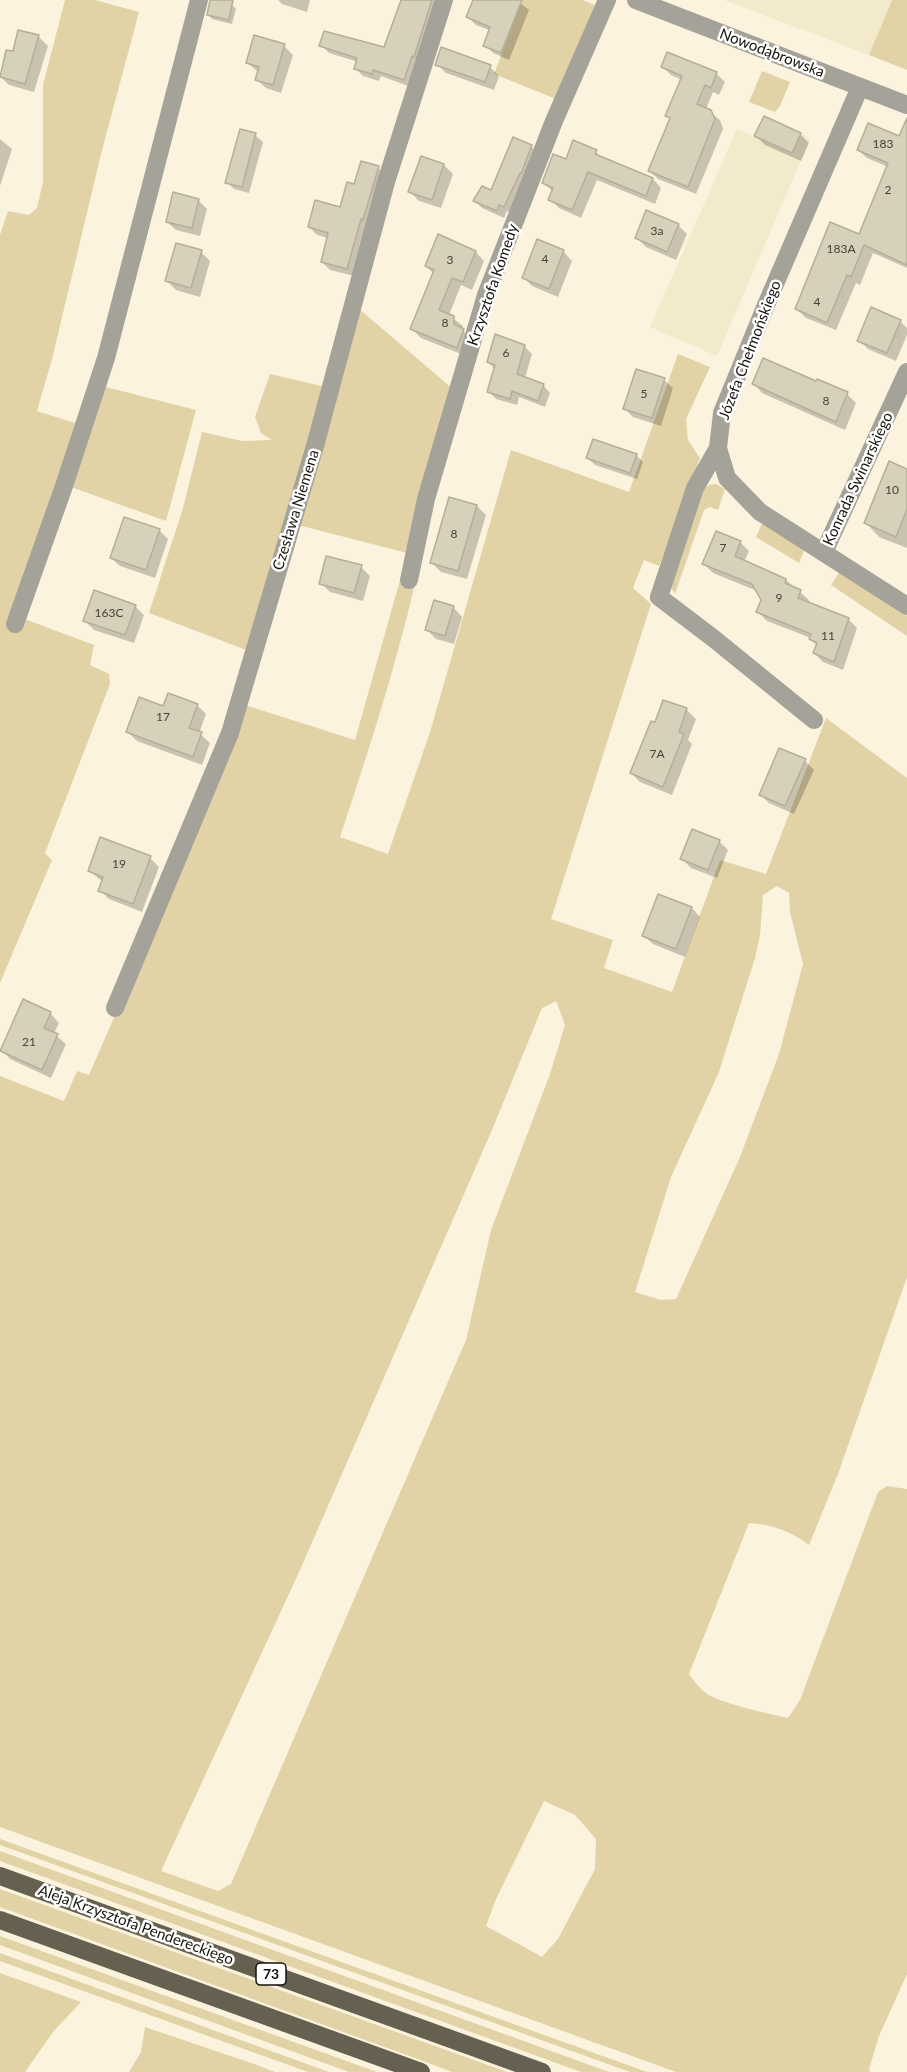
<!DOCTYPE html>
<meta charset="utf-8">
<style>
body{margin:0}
canvas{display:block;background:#fbf3dd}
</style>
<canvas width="907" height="2072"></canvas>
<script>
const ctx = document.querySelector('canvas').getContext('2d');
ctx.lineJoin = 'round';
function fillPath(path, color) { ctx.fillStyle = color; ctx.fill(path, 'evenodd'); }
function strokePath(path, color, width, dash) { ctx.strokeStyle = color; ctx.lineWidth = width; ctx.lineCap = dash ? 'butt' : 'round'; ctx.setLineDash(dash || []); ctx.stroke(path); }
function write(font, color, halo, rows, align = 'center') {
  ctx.font = font + ' Lato,sans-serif'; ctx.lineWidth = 5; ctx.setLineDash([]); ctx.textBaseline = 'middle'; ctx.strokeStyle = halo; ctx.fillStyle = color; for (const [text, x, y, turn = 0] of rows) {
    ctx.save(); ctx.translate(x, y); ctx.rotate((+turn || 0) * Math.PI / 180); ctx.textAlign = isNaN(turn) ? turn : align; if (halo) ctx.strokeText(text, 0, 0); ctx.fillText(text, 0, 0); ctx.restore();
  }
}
const built = new Path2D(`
 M724,0H892L869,55Z
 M737,129L791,153L801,133L810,139L717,356L650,327Z`);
const green = new Path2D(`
 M65,0H95L139,12L101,154L52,359L37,411L81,425L22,618L94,645L90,665L109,674L110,684L45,853L52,860L0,983V235L8,211L29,215L37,208L43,182V85Z
 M522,0H582L595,5L556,99L494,74Z
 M892,0H907V70L869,55Z
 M762,71L790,82L780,106L775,112L749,102Z
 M358,308L453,389L407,553L298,525Z
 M678,354L710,367L686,419L688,440L700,458L659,566L644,560L633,588L651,604L551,919L613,940L604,968L672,992L720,860L766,874L826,718L907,778V1277L838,1474L809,1545C790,1531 772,1524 749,1523L689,1674C695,1682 701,1690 709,1695C727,1705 767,1713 788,1718L800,1700L878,1492L887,1486L907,1489V1974L879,2036L869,2069L870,2072H676L0,1827V1076L64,1101L77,1071L89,1075L225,762L245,705L355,740L400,580L415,584C395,669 368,753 340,837L388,854L430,732L511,450L629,492ZM777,886L789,893L790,912L803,964L779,1054L740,1157L676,1299L661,1300L635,1292L671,1177L719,1072L755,958L760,935L763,895ZM556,1001L565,1025L550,1074L491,1230L466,1340L231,1884L218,1891L161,1871L300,1570L492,1130L542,1008ZM544,1801L575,1815L596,1839L595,1869L558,1939L542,1957L486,1926L496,1899Z
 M270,374L326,387L249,651L149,613L183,508L202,432L242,441L272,440L261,433L255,417Z
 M102,386L196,410L166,521L68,486Z
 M716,484L725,489L718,510L710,507L704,510L675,594L670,586L701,492L709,485Z
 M763,521L805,548L799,563L756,537Z
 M840,571L907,616V636L831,585Z
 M0,1839L647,2072H630L0,1845Z
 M0,1851L609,2072H581L0,1861Z
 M0,1889L507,2072H452L431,2064L0,1907Z
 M0,1936L377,2072H349L0,1945Z
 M0,1953L329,2072H308L0,1961Z
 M0,1973L81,2002L53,2032L25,2072H0Z
 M145,2027L257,2065L275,2072H129L141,2052Z`);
const shadow = new Path2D(`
 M211,0L232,5L236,9L232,24L212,19L208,15Z
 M278,0H310L307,12L282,4Z
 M402,0H441L411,87L381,76L379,81L363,76L356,69L358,62L329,53L321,45L385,49Z
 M474,0H516L529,10L509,60L493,53L485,45L491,31L476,25L468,17Z
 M19,32L39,37L48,46L34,92L9,85L0,76L7,51L14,53Z
 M284,46L293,55L281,93L266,88L257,80L259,73L248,63Z
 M437,64L490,67L499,76L494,90L446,73Z
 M663,67L716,73L725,82L719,95L713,92L706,109L720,120L723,129L696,194L658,179L650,171L671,119L667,115L682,80L671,75Z
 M800,134L809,143L801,161L765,145L756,136Z
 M255,135L263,142L249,193L234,189L227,182Z
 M0,139L12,149L0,186Z
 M514,139L532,147L539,154L511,213L507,211L504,218L482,208L475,201L492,192Z
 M907,141V268L873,253L860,285L856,283L836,330L806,318L797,309L860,236L888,167L867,158L858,150Z
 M596,152L603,159L653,179L661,188L655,204L597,180L581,218L559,208L550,199L553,192L544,183L566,161Z
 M422,158L444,165L453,174L441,208L419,201L410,192Z
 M378,168L386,176L355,276L330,270L322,262L328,238L317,235L309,227L341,208L355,186Z
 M198,200L207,209L200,236L176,230L167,222Z
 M678,225L687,234L676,260L646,247L637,238Z
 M538,241L564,252L572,261L558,297L532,286L523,277Z
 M201,252L210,261L200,297L176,290L167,281Z
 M476,252L484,261L472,290L461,285L449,315L463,326L462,330L472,339L466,356L421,338L412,329L434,274L426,266Z
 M900,321L907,328V335L896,361L868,349L859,340Z
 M496,336L525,347L532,354L525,378L543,385L550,393L545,407L519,397L517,405L496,399L489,392L495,369L488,362Z
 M664,380L673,388L661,426L633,417L624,408Z
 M817,383L847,394L856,403L845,430L762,393L754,384Z
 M636,455L643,462L637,479L595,465L588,458Z
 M907,471V548L879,537L866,523Z
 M477,506L486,515L467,579L441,572L432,563Z
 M159,530L168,539L155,578L120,566L111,558Z
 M740,542L749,551L744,562L786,580L809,600L808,604L848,619L857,628L843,670L823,662L814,653L817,646L811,638L767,621L758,612L763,600L757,591L713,573L704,564Z
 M361,567L370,576L363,601L330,592L321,583Z
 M435,602L454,608L462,617L454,644L436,639L427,630Z
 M135,606L144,615L134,643L94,630L85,621Z
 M664,701L687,710L696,719L688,740L692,744L672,795L640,782L631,773L656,724Z
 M197,705L206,714L199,733L210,743L202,765L137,741L128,732L164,707Z
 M805,761L814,770L794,814L769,803L760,794Z
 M719,841L728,850L717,878L691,868L682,859Z
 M150,858L159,867L142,912L109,899L100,890L103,881L99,879L90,871Z
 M692,908L700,917L685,957L653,944L644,936Z
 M23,1001L51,1014L59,1023L54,1034L66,1044L51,1078L10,1059L2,1050Z`);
const building = new Path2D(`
 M210,0H233L229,20L207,15Z
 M401,0H432L414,57L412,56L404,80L373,70L372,74L354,69L357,58L319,46L324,31L384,47Z
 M473,0H522L501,53L483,46L490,27L466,17Z
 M18,30L39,35L25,84L0,77L6,50L13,51Z
 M254,35L285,44L273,85L255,80L259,67L246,63Z
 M441,47L491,65L485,82L435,65Z
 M667,52L717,72L711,88L705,85L697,104L711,110L715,119L688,187L648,171L670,118L665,116L682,76L661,67Z
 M764,116L801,133L792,153L754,136Z
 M907,118V265L864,245L851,277L847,275L827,323L795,309L830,222L859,234L888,163L857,150L868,123L899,136Z
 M240,129L256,133L242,187L225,183Z
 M513,137L532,145L521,174L520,173L504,207L499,205L497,211L473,201L482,186L491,190Z
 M573,140L597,150L595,154L653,178L646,196L588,172L572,210L548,200L553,188L542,183L553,154L566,159Z
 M421,156L444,164L432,200L408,192Z
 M361,161L379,166L363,220L361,219L347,269L321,262L328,233L308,227L315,200L340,207L347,182L354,184Z
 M173,192L199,199L192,228L166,222Z
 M646,210L679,224L667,252L635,238Z
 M438,234L476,251L463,282L452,278L439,310L454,316V324L464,329L457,348L410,329L434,270L425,266Z
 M537,239L564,250L549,289L522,278Z
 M176,243L202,250L191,288L165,281Z
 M871,307L901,320L887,353L857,341Z
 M495,334L525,345L517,374L544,384L538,401L512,391L510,399L487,392L495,365L487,362Z
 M763,358L816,381L817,379L848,392L836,422L752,384Z
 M636,369L665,378L652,418L623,409Z
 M593,439L637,454L630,473L586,458Z
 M889,461L907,469V509L896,537L864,523Z
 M449,497L477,505L458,571L430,563Z
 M124,517L160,529L146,570L110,558Z
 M716,531L741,541L735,556L786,579L785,583L801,590L798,598L849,618L834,662L813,653L817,643L809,639L811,634L756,612L761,600L752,584L702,564Z
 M326,556L362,565L354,593L319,584Z
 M94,590L136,605L125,635L83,621Z
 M434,600L454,606L445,636L425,630Z
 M168,693L198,704L189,728L202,732L193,757L126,732L139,697L163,706Z
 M663,700L687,708L679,732L684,734L663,787L630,773L651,721L655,722Z
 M779,748L806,759L785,806L759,795Z
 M692,829L720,840L708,870L680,859Z
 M100,837L151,856L133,904L98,891L103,877L88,871Z
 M658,894L692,907L676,949L642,936Z
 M23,999L51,1012L44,1028L58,1034L42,1070L0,1051Z`);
const minor = new Path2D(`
 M636,0L907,105
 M860,87L766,305L722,413L718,448L727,478L760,512L907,606
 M718,448L695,488L659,597L713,638L814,720
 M824,552L907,372
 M409,580L426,499L486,295L554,121L607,0
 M15,624L64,486L106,358L199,0
 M115,1008L230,733L315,446L386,182L444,0`);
const major = new Path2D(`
 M0,1876L542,2072
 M0,1920L421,2072`);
const numberNames = [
 ["183",883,144],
 ["2",888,190],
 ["3a",657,231],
 ["183A",841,249],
 ["4",545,259],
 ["3",450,260],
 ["4",817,302],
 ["8",445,323],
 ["6",506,353],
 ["5",644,394],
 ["8",826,401],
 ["10",892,490],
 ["8",454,534],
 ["7",723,548],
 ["9",779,598],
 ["163C",109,613],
 ["11",828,636],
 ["17",163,717],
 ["7A",657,754],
 ["19",119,864],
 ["21",29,1042]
];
const shields = [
 [271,1974,30]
];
const shieldNames = [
 ["73",271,1974]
];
const streetNames = [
 ["Nowodąbrowska",772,53,21],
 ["Krzysztofa Komedy",493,285,-71],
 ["Józefa Chełmońskiego",750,350,-69],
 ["Konrada Swinarskiego",858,479,-65],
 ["Czesława Niemena",296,510,-73],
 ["Aleja Krzysztofa Pendereckiego",136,1925,20]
];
fillPath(built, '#f3e9cb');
fillPath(green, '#e1d3a6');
fillPath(shadow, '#0003');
fillPath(building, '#d7d0ba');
strokePath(building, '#b5ae99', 1.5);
strokePath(minor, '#a5a299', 18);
strokePath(major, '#65604f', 18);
write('12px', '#454236', null, numberNames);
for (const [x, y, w] of shields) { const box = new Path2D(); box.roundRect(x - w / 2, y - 11, w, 22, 4.5); ctx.fillStyle = '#fff'; ctx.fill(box); strokePath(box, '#14120a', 1.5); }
write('bold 14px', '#14120a', null, shieldNames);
write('15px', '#14120a', '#fff', streetNames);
</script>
